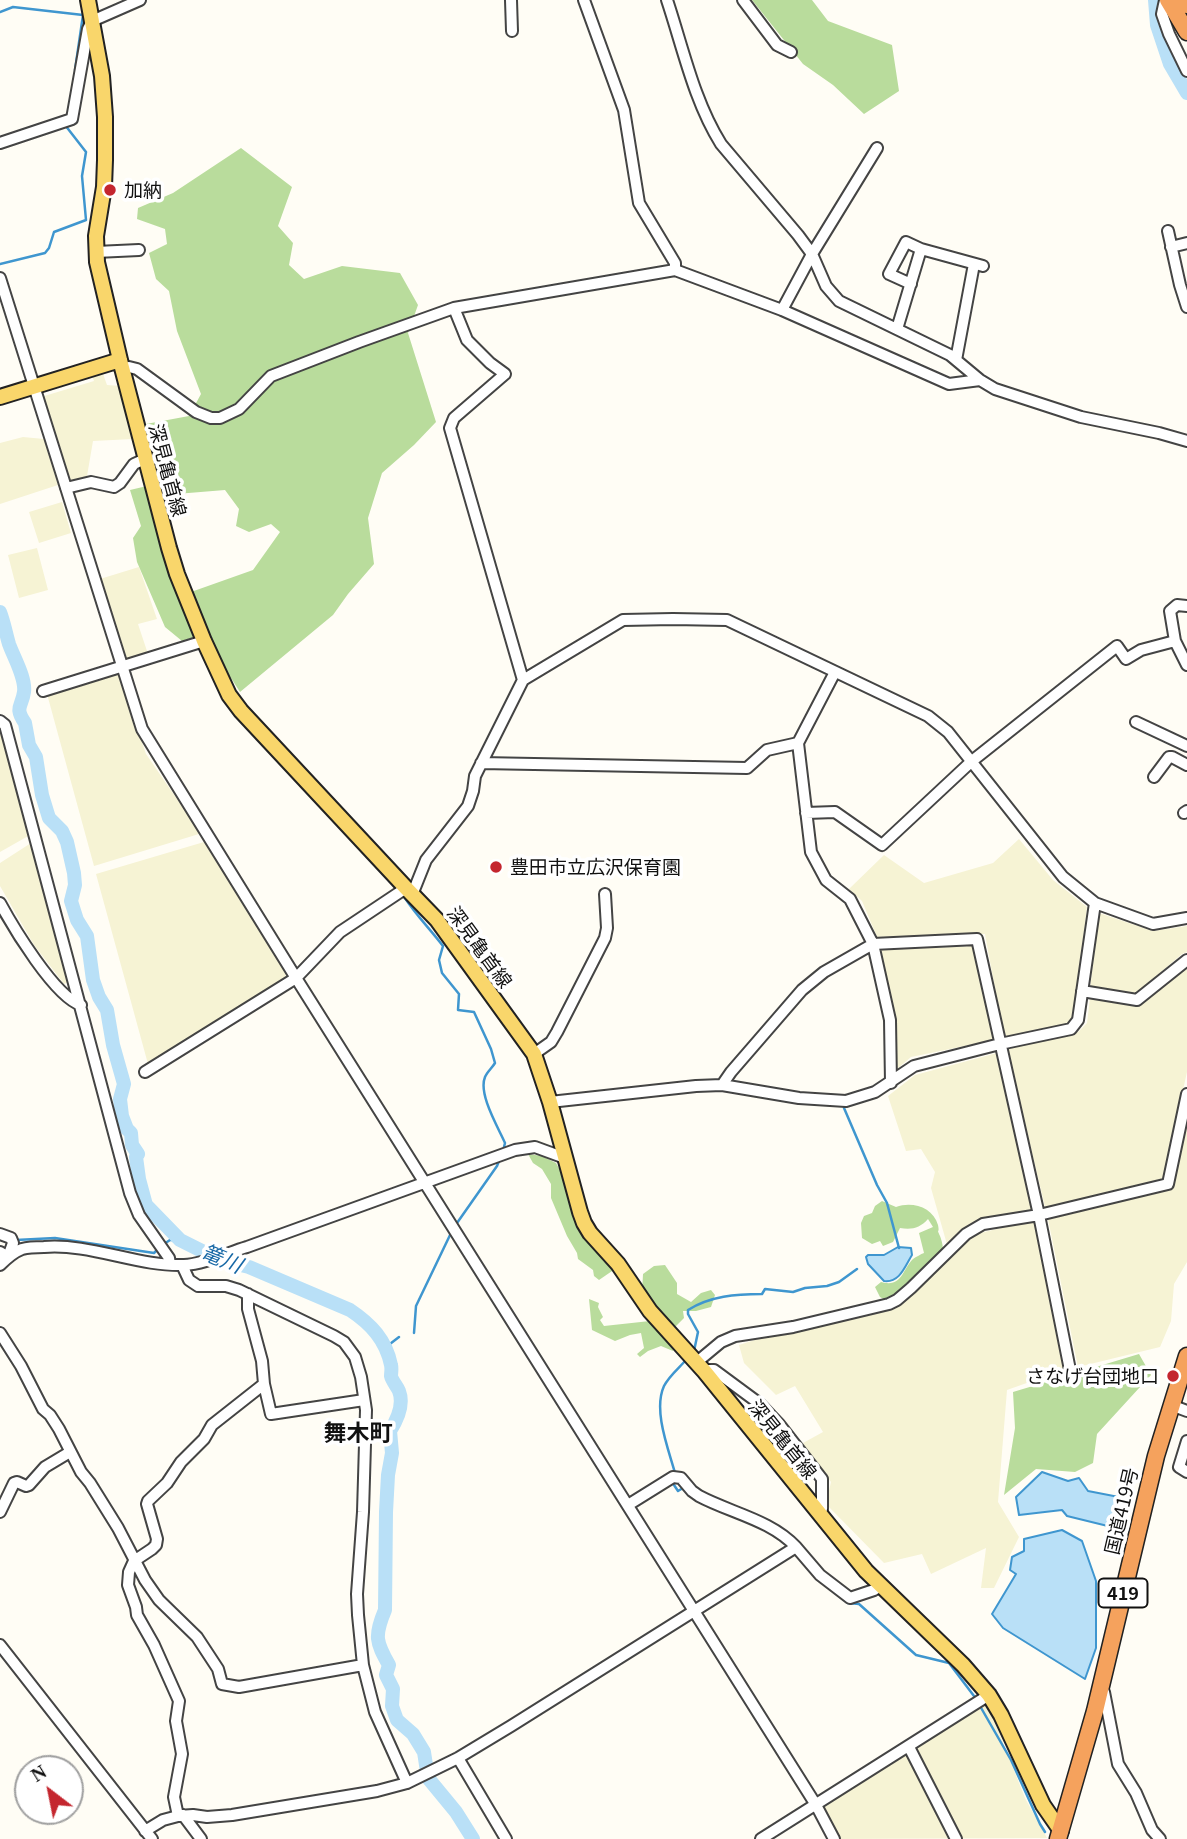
<!DOCTYPE html>
<meta charset="utf-8">
<style>
body{margin:0}
#map{position:relative;width:1187px;height:1839px;overflow:hidden;background:#fffdf5;font-family:Georgia,serif}
canvas{display:block}
.north{position:absolute;left:14px;top:1755px;width:70px;height:70px;box-sizing:border-box;background:#fff;border:2px solid #a0a0a0;border-radius:50%;rotate:328deg;font-size:19px;font-weight:700;line-height:28px;text-align:center;color:#111}
.north::after{content:'';display:block;margin:auto;width:24px;height:32px;background:#c4262e;clip-path:polygon(50% 0,100% 100%,50% 72%,0 100%)}
</style>
<div id="map">
<canvas width="1187" height="1839"></canvas>
<div class="north">N</div>
</div>
<script>
const ctx = document.querySelector('canvas').getContext('2d');
ctx.lineJoin = 'round';
function fillPath(path, color) { ctx.fillStyle = color; ctx.fill(path, 'evenodd'); }
function strokePath(path, color, width, dash) { ctx.strokeStyle = color; ctx.lineWidth = width; ctx.lineCap = dash ? 'butt' : 'round'; ctx.setLineDash(dash || []); ctx.stroke(path); }
function write(font, color, halo, rows, align = 'center') {
  ctx.font = font + ' Georgia,"Noto Sans JP",serif'; ctx.lineWidth = 7; ctx.setLineDash([]); ctx.textBaseline = 'middle'; ctx.strokeStyle = halo; ctx.fillStyle = color; for (const [text, x, y, turn = 0] of rows) {
    ctx.save(); ctx.translate(x, y); ctx.rotate((+turn || 0) * Math.PI / 180); ctx.textAlign = isNaN(turn) ? turn : align; if (halo) ctx.strokeText(text, 0, 0); ctx.fillText(text, 0, 0); ctx.restore();
  }
}
const farmland = new Path2D(`
 M102,371L107,385L121,386L133,439L93,441L87,476L72,481L67,478L41,397L94,381L92,375Z
 M23,437L44,439L58,485L0,504V443Z
 M62,502L71,533L39,543L29,512Z
 M37,548L48,590L19,598L8,555Z
 M139,567L157,619L138,624L149,657L125,663L100,579Z
 M118,672L146,754L199,831V834L94,866L47,694Z
 M0,729L30,835L0,852Z
 M1019,839L1053,880L1087,907L1073,1019L1068,1025L1004,1039L985,934L877,937L862,901L849,889L884,855L924,883L993,863Z
 M204,842L286,974L285,979L148,1064L96,874Z
 M31,843L70,981L64,984L34,945L0,886V863Z
 M1099,913L1153,931L1187,926V952L1182,954L1134,995L1090,989Z
 M973,946L994,1040L911,1057L897,1069V1021L879,950Z
 M1187,968V1072L1163,1181L1045,1207L1007,1048L1078,1032L1087,1023L1090,998L1141,1004Z
 M997,1053L1032,1211L970,1224L948,1248L931,1188L935,1172L921,1149L906,1151L888,1096L915,1075Z
 M1187,1124V1262L1174,1284L1171,1321L1160,1347L1078,1367L1048,1219L1173,1189Z
 M1034,1220L1066,1369L1007,1390L998,1502L1019,1537L994,1588H981L986,1548L931,1574L922,1554L884,1563L826,1504L831,1482L803,1443L823,1432L795,1386L776,1395L744,1363L739,1345L761,1338L896,1308L976,1234Z
 M984,1704L994,1720L1025,1798L1047,1838L839,1839L822,1806Z`);
const forest = new Path2D(`
 M752,0H812L828,21L892,45L899,91L864,114L833,85L803,64Z
 M241,148L292,187L278,226L293,243L289,265L304,279L342,266L400,273L418,305L408,333L436,422L414,445L382,473L368,518L374,564L348,594L333,615L240,692L213,650L202,617L191,592L253,570L280,532L271,524L249,532L236,526L239,509L225,490L164,495L146,424L189,416L201,394L177,331L169,291L156,279L149,253L167,244L165,229L137,219L138,208L173,193Z
 M147,486L180,600L198,636L182,641L165,627L137,562L133,538L141,526L130,490Z
 M528,1154L542,1156L556,1163L615,1269L599,1280L594,1276L593,1270L578,1259L577,1253L567,1236L551,1198V1184L542,1169L533,1163Z
 M882,1201L896,1207C912,1201 933,1207 938,1225C940,1235 936,1227 940,1236C942,1242 943,1245 943,1252L907,1289L887,1301L880,1297L875,1287L881,1282C902,1288 902,1270 913,1259C916,1257 921,1254 924,1253L919,1233L933,1227L928,1219C920,1228 912,1230 900,1228L893,1242L883,1246L880,1241L872,1244L862,1238L861,1223L864,1216L872,1213L875,1206Z
 M665,1265L677,1283V1294L691,1302L701,1293L711,1290L715,1295L711,1307L696,1311H683L684,1318L675,1327L669,1326L675,1346L673,1351L661,1346L648,1351L640,1357L637,1354L644,1348L641,1333L630,1335L615,1341L592,1330L589,1299L599,1303L598,1307L603,1317L600,1320L604,1326L650,1321L642,1293L643,1274L654,1266Z
 M1139,1354L1151,1375L1097,1434L1093,1463L1075,1472L1036,1469L1004,1495L1015,1428L1013,1392Z`);
const water = new Path2D(`
 M898,1247L911,1248L912,1255C905,1266 900,1283 884,1281L868,1264L866,1257L868,1255H884Z
 M1042,1472L1068,1481L1079,1478L1088,1491L1124,1498V1530L1067,1516L1062,1510L1019,1515L1016,1497Z
 M1062,1530L1082,1541L1096,1581V1648L1085,1679L1003,1628L992,1614L1016,1574L1010,1570L1012,1557L1024,1551V1539Z`);
const stream = new Path2D(`
 M0,12L13,7L83,15L75,70
 M0,264L45,253L49,248L54,232L86,220L82,176L86,152L65,125
 M405,898C416,915 430,929 443,946L439,960L442,973L459,994L458,1010L474,1012L491,1049L495,1063C492,1068 487,1072 485,1077C478,1094 498,1127 505,1143L504,1147
 M844,1108L877,1185L887,1203L899,1248
 M457,1223L497,1166L499,1161
 M16,1240L55,1238L154,1253L156,1251
 M164,1244L170,1240H180
 M414,1333L416,1306L451,1233
 M386,1347L399,1337
 M694,1351L698,1332L688,1314V1310C710,1296 736,1294 762,1294L765,1289L793,1292L805,1288L827,1286L839,1282L857,1269
 M675,1473C668,1448 653,1410 664,1386C669,1376 679,1368 686,1360
 M672,1482L678,1491L683,1488L684,1490
 M839,1596L848,1603L859,1604L916,1655L949,1663L977,1700
 M980,1706L1011,1760L1040,1824L1045,1832`);
const river = new Path2D(`
 M1155,0L1157,25L1170,64L1187,93
 M0,612C4,622 6,634 9,644C14,658 26,678 24,692C22,707 14,707 25,723L29,745L36,757L42,795L49,818L62,831L67,842L74,873L75,885L71,901L77,920L87,936L93,980L99,997L107,1010L113,1045L124,1084L120,1099L122,1116L127,1129L131,1133L132,1145L138,1154L136,1157L139,1179L146,1205L180,1240L220,1260L249,1267L350,1310C371,1324 386,1340 391,1365C392,1369 391,1373 391,1376C392,1381 397,1386 399,1391C404,1404 397,1420 390,1431L392,1453L388,1475L386,1512L385,1610C374,1636 376,1642 389,1665L386,1675L393,1689L392,1706L397,1720L413,1734L424,1752L428,1778L456,1812L473,1839`);
const minor = new Path2D(`
 M511,0L512,31
 M584,0L624,110L639,203L675,263V270
 M667,0C683,48 694,101 721,144L798,235L812,254L826,286L839,301L950,355L980,380L995,389L1081,417L1159,433L1187,441
 M743,0L777,45L791,52
 M1165,0L1162,14L1169,34L1187,71
 M0,143L72,119L88,29L92,21L140,0
 M1168,231L1180,285L1187,307
 M1171,247L1187,243
 M921,249L983,266
 M96,252L139,250
 M0,278L142,729L296,978L816,1805L834,1839
 M454,308L467,340L490,363L505,374L454,418L450,428L523,680
 M782,310L812,254L877,148
 M897,329L921,249L906,242L889,274L911,284
 M956,360L974,264
 M122,369L129,367L137,369L196,412L211,418H220L239,409L271,376L359,342L454,308L675,270L782,310L949,384L980,380
 M66,488L91,482L114,487L120,483L134,464L145,459
 M1187,606L1177,605L1170,611L1175,641L1187,665
 M835,672L798,743L811,852L826,880L850,899L873,944L890,1020L891,1083
 M43,691L204,641
 M0,721L5,725L130,1193L139,1215L169,1258L170,1264
 M1136,722L1187,746
 M481,763L747,768L767,750L798,743
 M1154,777L1169,757H1172L1187,765
 M806,813L835,812L882,845L972,761L1117,646L1126,659L1141,650L1175,641
 M1184,813L1187,811
 M412,895L426,860L468,806L473,791L475,776L523,680L623,620L673,619L727,620L928,716L948,732L1063,877L1095,903L1153,924L1187,918
 M0,903C13,927 55,997 81,1005
 M1082,991L1137,1000L1187,960
 M534,1054L551,1042L557,1032L605,938L607,928L605,894
 M145,1072L296,978L340,932L406,888
 M722,1085L731,1072L802,990L824,972L873,944L977,939L1039,1215L1071,1375
 M550,1102L696,1086L722,1085L799,1098L846,1101L875,1092L914,1066L1000,1044L1071,1029L1078,1020L1095,903
 M0,1234L11,1238L13,1243L8,1257L0,1252
 M0,1265C6,1259 14,1252 22,1249C29,1247 37,1247 44,1247C90,1243 139,1267 184,1265C205,1264 227,1253 247,1247L515,1150L535,1147L565,1158
 M182,1265L189,1280L198,1286H226L239,1290L334,1336L344,1342L355,1357L361,1377L366,1410L363,1512L357,1594L358,1615L363,1665L375,1712L407,1783
 M248,1294V1309L262,1361L264,1384L271,1414L364,1400
 M0,1333L21,1366L43,1409L50,1415L59,1429L81,1472L90,1483L118,1528L145,1580L159,1600L197,1637L218,1669L222,1684L239,1687L363,1665
 M697,1362L721,1342L735,1336L793,1327L889,1304L897,1300L911,1288L966,1234L983,1224L1039,1215L1168,1184L1187,1094
 M705,1372L709,1370H714L760,1404L779,1424L822,1479V1509L819,1513
 M1171,1405L1187,1411
 M1187,1441L1179,1467L1187,1472
 M628,1505L673,1477L681,1478L692,1491L699,1496C731,1513 771,1520 796,1547
 M0,1512L14,1483L17,1482L26,1486L29,1485L45,1467L70,1452
 M0,1645L152,1839
 M1104,1692L1118,1764L1136,1793L1152,1830L1160,1839
 M909,1747L956,1839
 M458,1758L506,1839
 M183,1815L201,1839
 M178,1816L174,1797L182,1754L176,1721L179,1701L154,1645L137,1615L136,1607L128,1585L129,1572L134,1561L152,1549L156,1545L157,1539L147,1504L148,1501L167,1483L181,1462L204,1439L212,1425L264,1384
 M145,1831L163,1820L178,1816L193,1815L207,1817L232,1815L377,1791L407,1783L458,1758L511,1726L796,1547L820,1575L850,1598L874,1590L880,1586
 M761,1839L989,1695`);
const major = new Path2D(`
 M88,0L102,76L105,117V160L104,187L96,236L97,262L120,360L169,548L177,574L204,641L229,695L241,711L406,888L437,920L534,1054L550,1102L580,1212L584,1223L590,1233L618,1264L650,1311L705,1372L866,1571L963,1665L989,1695L1001,1715L1043,1805L1061,1831
 M0,397L120,360`);
const highway = new Path2D(`
 M1168,0L1187,32
 M1184,0L1187,5
 M1058,1839L1095,1711L1156,1456L1187,1356`);
const markers = [
 [110,190,7,"#c4262e"],
 [496,867,7,"#c4262e"],
 [1173,1376,7,"#c4262e"]
];
const shields = [
 [1123,1593,49]
];
const shieldNames = [
 ["419",1123,1593]
];
const poiNames = [
 ["加納",124,190],
 ["豊田市立広沢保育園",510,867],
 ["さなげ台団地口",1159,1376,"right"]
];
const streetNames = [
 ["深見亀首線",168,470,75],
 ["深見亀首線",480,947,54],
 ["深見亀首線",783,1439,51],
 ["国道419号",1121,1511,-77]
];
const waterNames = [
 ["篭川",222,1258,22]
];
const quarterNames = [
 ["舞木町",358,1432]
];
fillPath(farmland, '#f6f3d4');
fillPath(forest, '#b9dc9c');
fillPath(water, '#b9e0f7');
strokePath(water, '#3f96cf', 2);
strokePath(stream, '#3f96cf', 2.5);
strokePath(river, '#b9e0f7', 14);
strokePath(minor, '#444', 14);
strokePath(major, '#222', 18);
strokePath(highway, '#222', 19);
strokePath(minor, '#fff', 10);
strokePath(major, '#f9d66b', 14);
strokePath(highway, '#f5a25d', 16);
for (const [x, y, r, color] of markers) { const dot = new Path2D(); dot.arc(x, y, r, 0, 2 * Math.PI); ctx.fillStyle = color; ctx.fill(dot); strokePath(dot, '#fff', 2.5); }
for (const [x, y, w] of shields) { const box = new Path2D(); box.roundRect(x - w / 2, y - 14.5, w, 29, 5); ctx.fillStyle = '#fff'; ctx.fill(box); strokePath(box, '#111', 2); }
write('bold 18px', '#111', null, shieldNames);
write('19px', '#111', '#fff', poiNames, 'left');
write('19px', '#111', '#fff', streetNames);
write('italic 21px', '#1768a6', '#fff', waterNames);
write('bold 23px', '#111', '#fff', quarterNames);
</script>
